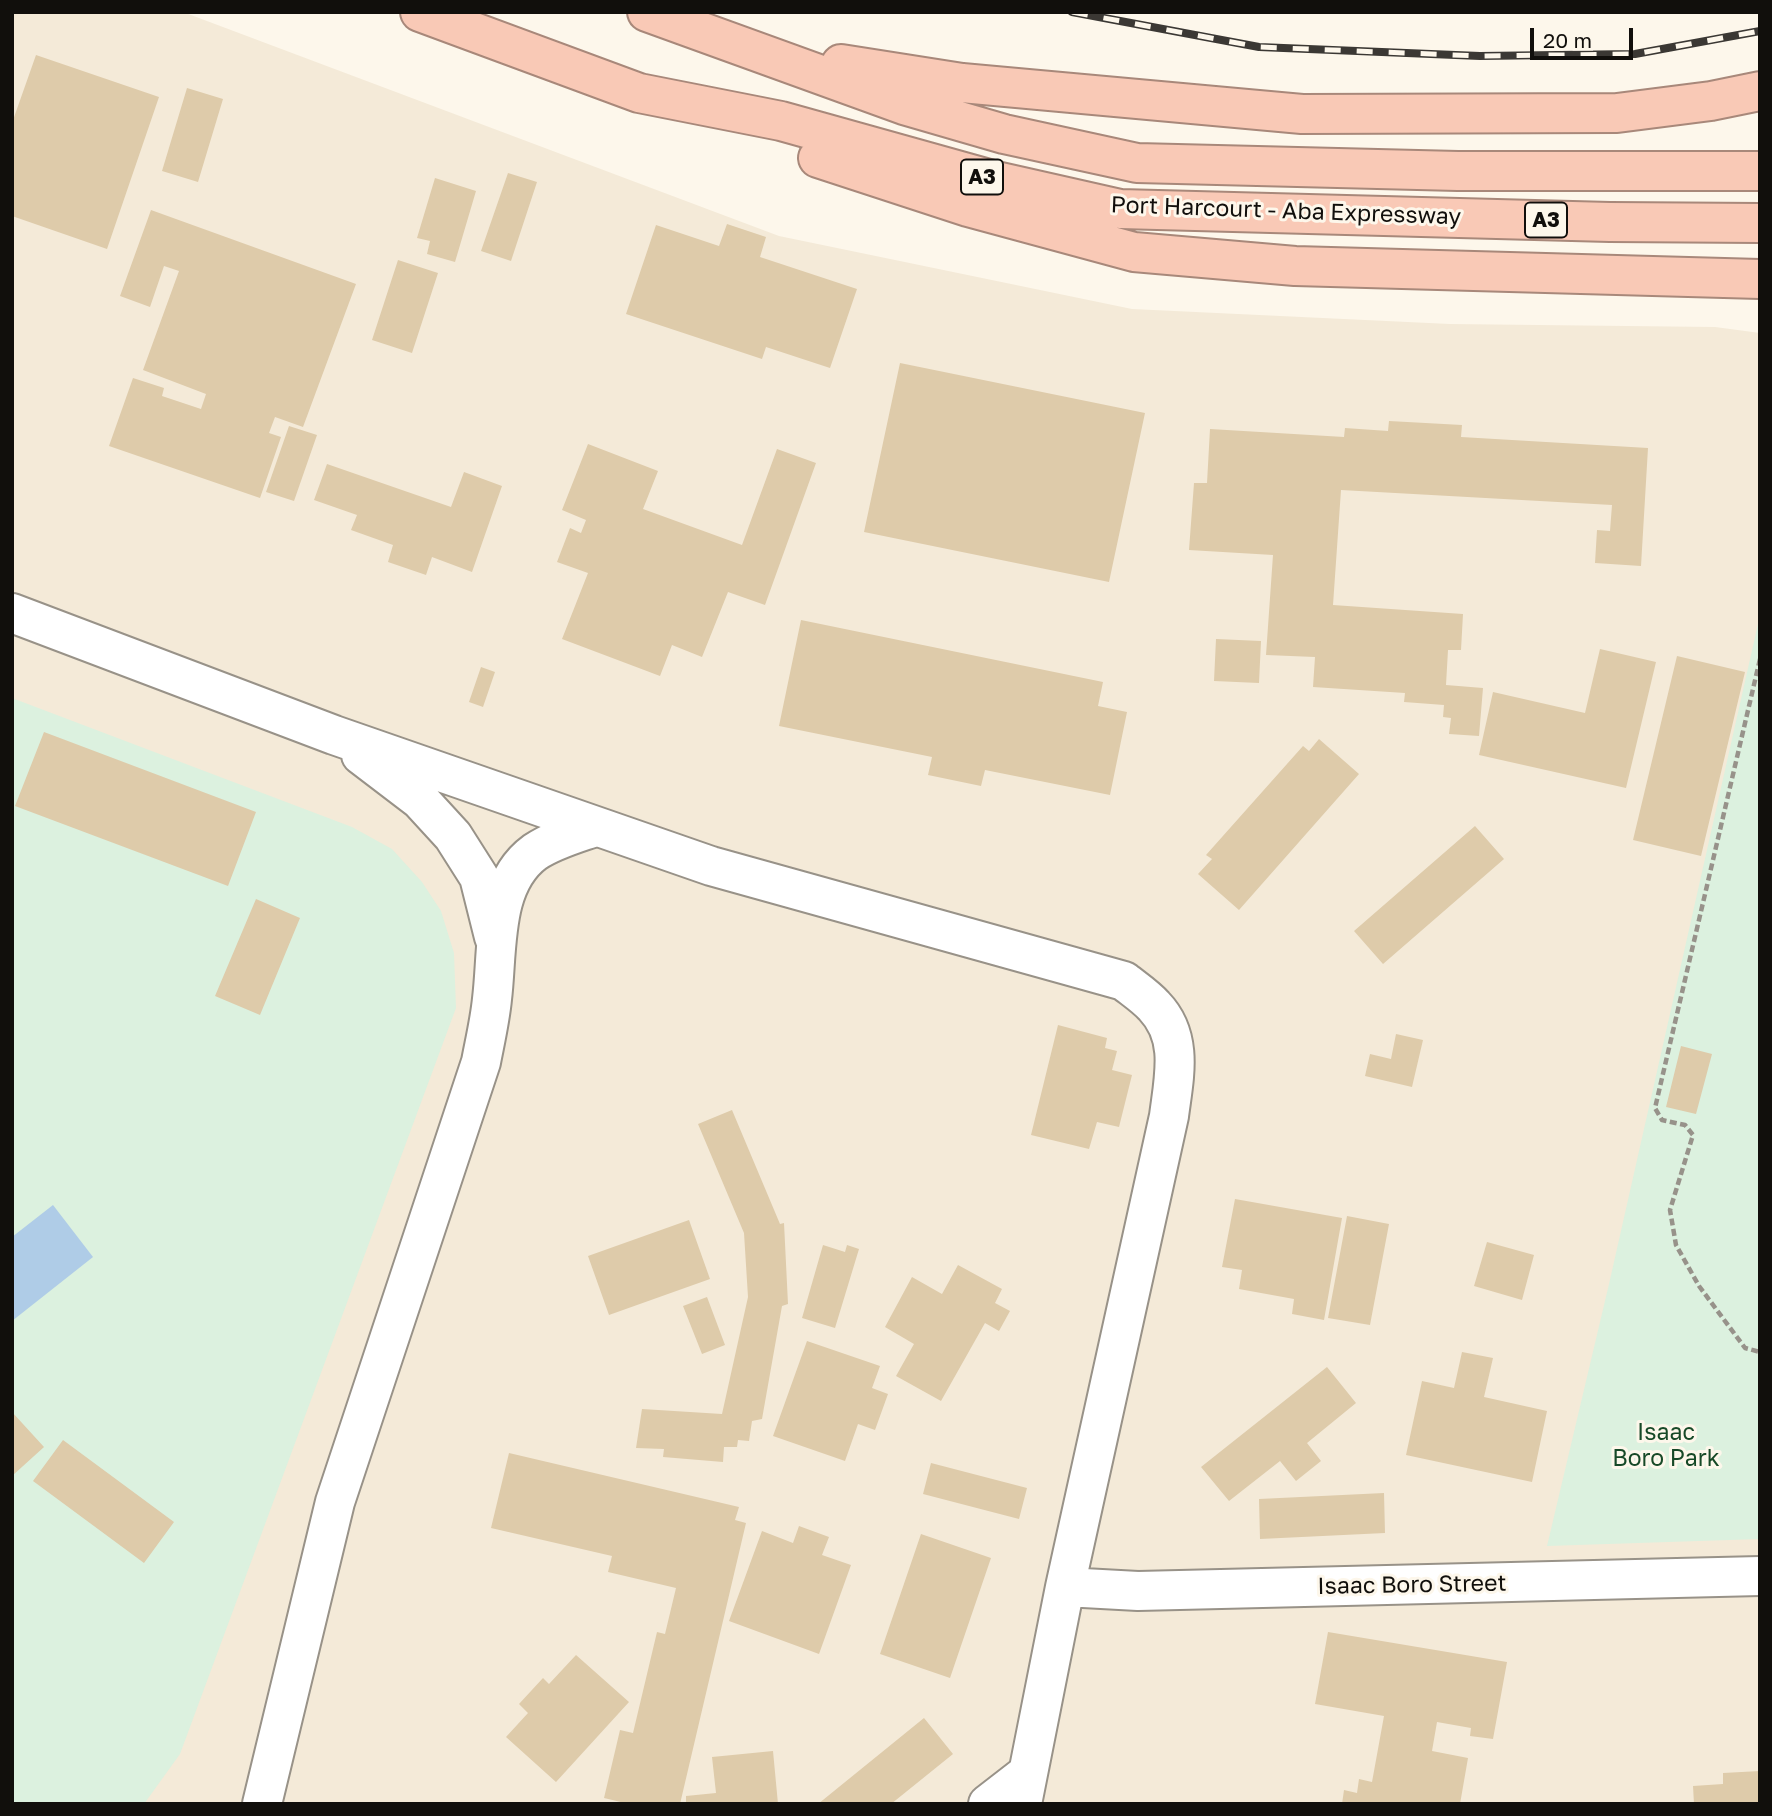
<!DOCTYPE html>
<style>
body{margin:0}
#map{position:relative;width:1772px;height:1816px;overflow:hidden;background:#fdf7eb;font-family:"Golos Text",sans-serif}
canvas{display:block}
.frame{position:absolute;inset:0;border:14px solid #110f0c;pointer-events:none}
.scale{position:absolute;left:1530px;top:28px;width:103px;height:32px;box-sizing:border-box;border:4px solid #110f0c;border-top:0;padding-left:9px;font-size:21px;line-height:24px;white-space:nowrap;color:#110f0c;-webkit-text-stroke:5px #fdf7eb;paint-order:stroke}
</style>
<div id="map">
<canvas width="1772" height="1816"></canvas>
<div class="frame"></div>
<div class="scale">20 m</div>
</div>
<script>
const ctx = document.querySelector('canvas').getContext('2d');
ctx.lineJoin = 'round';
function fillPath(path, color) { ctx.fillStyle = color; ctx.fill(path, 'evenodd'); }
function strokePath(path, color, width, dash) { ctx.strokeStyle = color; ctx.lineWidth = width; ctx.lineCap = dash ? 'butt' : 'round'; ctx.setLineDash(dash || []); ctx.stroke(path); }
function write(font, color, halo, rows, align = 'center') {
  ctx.font = font + ' "Golos Text",sans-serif'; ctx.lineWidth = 6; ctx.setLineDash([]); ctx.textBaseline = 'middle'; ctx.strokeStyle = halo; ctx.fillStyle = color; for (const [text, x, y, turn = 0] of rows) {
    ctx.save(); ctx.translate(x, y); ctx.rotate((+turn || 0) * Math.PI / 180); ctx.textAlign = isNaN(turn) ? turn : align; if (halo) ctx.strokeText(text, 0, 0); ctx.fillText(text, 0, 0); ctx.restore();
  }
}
const built = new Path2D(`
 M12,12H183L779,236L1132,309L1450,324L1715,327L1760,333V1804H12Z`);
const green = new Path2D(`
 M1760,615V1539L1547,1546L1609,1284Z
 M12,698L352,827L392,849L422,882L441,911L454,953L456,1008L180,1754L144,1804H12Z`);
const water = new Path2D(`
 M53,1205L93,1257L12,1321V1237Z`);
const building = new Path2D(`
 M36,55L159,97L107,249L12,216V123Z
 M187,88L223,99L198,182L162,171Z
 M508,173L537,182L511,261L481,251Z
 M435,178L476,191L455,262L427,254L430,241L417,238Z
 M151,210L356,284L303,427L275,417L269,433L281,437L260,498L109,446L133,378L164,388L162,396L201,409L206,394L143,370L179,271L164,266L150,307L120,296Z
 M727,224L766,237L760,257L857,289L830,368L766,347L762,359L626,314L656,225L719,246Z
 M398,260L438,273L412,353L372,340Z
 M900,363L1145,413L1109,582L864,532Z
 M1389,421L1462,425L1461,437L1648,448L1641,566L1595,563L1597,530L1610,531L1612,505L1341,490L1333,605L1463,614L1461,650H1448L1446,685L1483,688L1479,736L1449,734L1451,718L1443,717L1444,705L1404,702L1405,693L1313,687L1315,657L1266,655L1273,555L1189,550L1194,483H1207L1210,429L1344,437L1345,428L1388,431Z
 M289,426L317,435L294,501L266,492Z
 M588,444L658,471L643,509L742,545L777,449L816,463L765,605L728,592L702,657L672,645L660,676L562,639L588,573L557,562L570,528L581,533L586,520L562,510Z
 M327,464L451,507L464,472L502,486L472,572L432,557L426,575L388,562L393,545L351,530L357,515L314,500Z
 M801,620L1103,682L1098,706L1127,712L1110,795L985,770L981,786L928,775L932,757L779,726Z
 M1216,639L1261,641L1259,683L1214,681Z
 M1600,649L1656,662L1626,788L1479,755L1493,692L1585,713Z
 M1677,656L1745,672L1701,856L1633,840Z
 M481,667L495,672L483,707L469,702Z
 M44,732L256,812L228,886L15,806Z
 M1319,739L1359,774L1239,910L1198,874L1212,859L1206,855L1303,746L1309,751Z
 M1475,826L1504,859L1383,964L1354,931Z
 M256,899L300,918L260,1015L215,996Z
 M1058,1025L1107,1038L1105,1048L1117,1051L1112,1070L1132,1075L1119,1127L1097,1122L1089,1149L1031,1135Z
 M1396,1034L1423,1040L1412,1087L1365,1076L1370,1054L1391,1059Z
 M1681,1046L1712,1054L1696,1114L1666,1107Z
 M732,1110L780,1224L784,1223L788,1304L782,1306L762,1419L752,1421L749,1441L738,1440L737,1447H724L723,1462L663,1457L664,1449L636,1448L642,1409L722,1414L748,1297L744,1233L698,1124Z
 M1235,1199L1342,1218L1324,1320L1292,1314L1294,1299L1239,1289L1242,1270L1222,1267Z
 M1347,1216L1389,1224L1370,1325L1328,1318Z
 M689,1220L710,1279L609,1315L588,1256Z
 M1487,1242L1534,1255L1522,1300L1474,1286Z
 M823,1245L845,1252L847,1245L859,1249L835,1328L802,1318Z
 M958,1265L1002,1289L995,1303L1010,1311L999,1331L985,1323L941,1401L896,1376L914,1344L885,1327L912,1277L942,1294Z
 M707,1297L725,1345L702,1354L683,1306Z
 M807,1341L880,1366L872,1388L888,1394L875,1430L858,1424L845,1461L773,1436Z
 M1462,1352L1493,1358L1484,1397L1547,1411L1532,1482L1406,1455L1422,1381L1454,1388Z
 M1327,1367L1356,1403L1307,1443L1321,1461L1296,1481L1280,1461L1229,1501L1201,1467Z
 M12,1412L44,1447L12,1476Z
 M63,1440L174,1522L144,1563L33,1481Z
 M509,1453L739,1507L735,1520L746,1523L680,1804H629L604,1798L620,1730L633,1733L657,1632L665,1634L676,1588L608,1572L612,1556L491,1528Z
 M931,1463L1027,1488L1019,1519L923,1494Z
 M1384,1493L1385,1533L1260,1539L1259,1499Z
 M799,1526L829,1537L822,1555L851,1565L819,1654L729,1621L762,1531L793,1543Z
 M921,1534L991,1558L950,1678L880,1654Z
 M1328,1632L1507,1662L1493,1739L1470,1736L1471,1728L1437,1722L1432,1751L1468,1758L1460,1804H1342L1344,1790L1357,1793L1359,1779L1372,1782L1384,1716L1315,1704Z
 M576,1655L629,1702L556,1782L506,1737L528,1713L519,1704L543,1678L549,1684Z
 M924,1718L953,1754L891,1804H818Z
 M773,1751L778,1804H686V1796L716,1793L712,1757Z
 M1760,1771V1804H1694L1693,1786L1723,1784V1773Z`);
const path = new Path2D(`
 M1760,659L1655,1108L1662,1120L1685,1125L1693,1135L1670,1210L1676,1245L1699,1286L1745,1348L1760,1352`);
const minor = new Path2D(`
 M12,613L334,735L711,866L1124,981C1134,989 1146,997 1154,1006C1184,1037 1174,1077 1169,1116L1065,1587L1022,1804
 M361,755L420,800L453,836L479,877L494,937
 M1065,1587L1138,1591L1760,1576
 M262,1804L335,1502L481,1062C485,1041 490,1020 492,999C498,951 491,884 535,852C553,840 575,834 595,827
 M988,1804L1028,1773`);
const highway = new Path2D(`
 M420,12L639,93L781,121L996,181L1120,209L1610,222L1760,223
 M647,12L904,105L1004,134L1137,163L1458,171H1760
 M841,64L962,83L1302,114L1617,113L1711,101L1760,91
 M818,158L968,207L1134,252L1295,266L1760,279`);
const rail = new Path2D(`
 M1072,12L1259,47L1480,56L1635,54L1760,31`);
const shields = [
 [982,177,42],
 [1546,220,42]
];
const shieldNames = [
 ["A3",982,177],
 ["A3",1546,220]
];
const streetNames = [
 ["Port Harcourt - Aba Expressway",1286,211,2],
 ["Isaac Boro Street",1412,1585,-1]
];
const parkNames = [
 ["Isaac",1666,1433],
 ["Boro Park",1666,1459]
];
fillPath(built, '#f4ead8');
fillPath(green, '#dcf1df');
fillPath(water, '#afcce7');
fillPath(building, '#decbaa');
strokePath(minor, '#989288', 42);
strokePath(highway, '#a8887a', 42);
strokePath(path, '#97928a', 4.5, [7, 3.5]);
strokePath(minor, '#fff', 38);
strokePath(highway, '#f9c9b6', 38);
strokePath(rail, '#3b3834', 8);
strokePath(rail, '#fdf7eb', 5, [16]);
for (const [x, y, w] of shields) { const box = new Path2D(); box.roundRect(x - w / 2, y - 17.5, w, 35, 5); ctx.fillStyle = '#fdf7eb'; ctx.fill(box); strokePath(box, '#110f0c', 2); }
write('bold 21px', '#110f0c', null, shieldNames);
write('23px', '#110f0c', '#fdf7eb', streetNames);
write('23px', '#174927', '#fdf7eb', parkNames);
</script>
